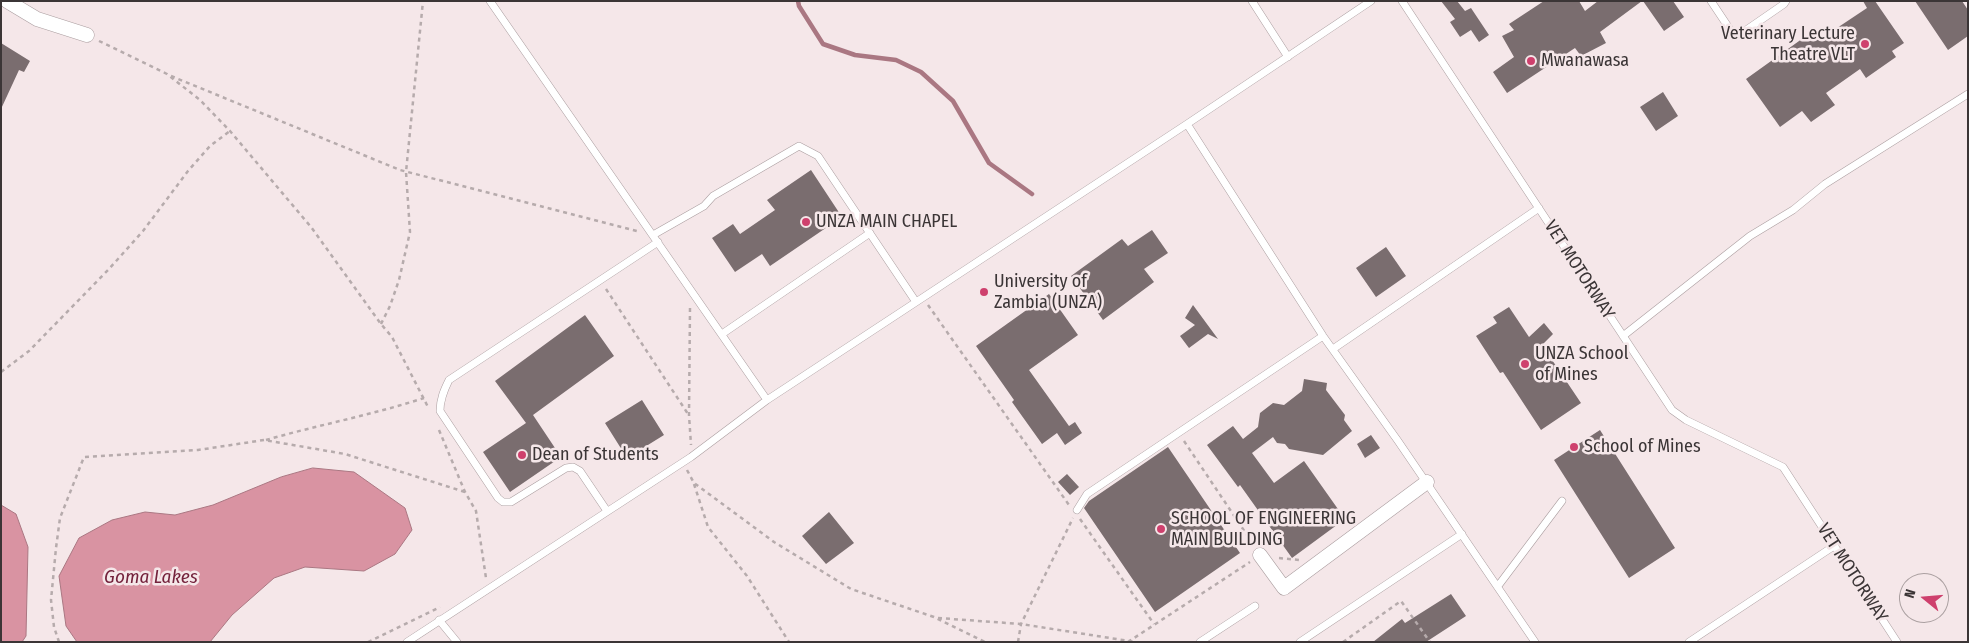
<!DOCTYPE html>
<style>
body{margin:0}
#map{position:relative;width:1969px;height:643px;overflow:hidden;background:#f5e7e9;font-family:"Fira Sans Condensed",sans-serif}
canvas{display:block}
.frame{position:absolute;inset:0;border:2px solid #3b3536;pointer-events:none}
.north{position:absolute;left:1899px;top:573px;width:50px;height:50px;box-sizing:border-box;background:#f5e7e9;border:1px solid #aba0a1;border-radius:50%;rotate:287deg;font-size:14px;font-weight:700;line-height:20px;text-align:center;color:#3b3536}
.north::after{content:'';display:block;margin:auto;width:18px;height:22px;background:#ce406d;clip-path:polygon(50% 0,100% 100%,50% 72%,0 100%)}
</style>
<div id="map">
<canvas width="1969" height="643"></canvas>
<div class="frame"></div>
<div class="north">N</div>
</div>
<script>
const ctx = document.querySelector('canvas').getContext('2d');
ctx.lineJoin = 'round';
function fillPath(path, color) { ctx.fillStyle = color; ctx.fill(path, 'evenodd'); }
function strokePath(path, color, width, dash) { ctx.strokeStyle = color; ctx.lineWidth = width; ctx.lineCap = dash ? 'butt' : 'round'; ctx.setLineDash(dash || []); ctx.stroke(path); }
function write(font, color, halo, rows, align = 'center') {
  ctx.font = font + ' "Fira Sans Condensed",sans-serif'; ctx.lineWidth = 5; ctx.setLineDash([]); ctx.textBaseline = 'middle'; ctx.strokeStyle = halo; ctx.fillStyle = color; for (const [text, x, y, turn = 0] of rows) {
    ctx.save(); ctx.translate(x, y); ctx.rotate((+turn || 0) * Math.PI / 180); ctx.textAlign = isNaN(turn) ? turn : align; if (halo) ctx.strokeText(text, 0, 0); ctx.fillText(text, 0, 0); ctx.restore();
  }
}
const water = new Path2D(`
 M313,468L354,472L405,508L412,530L395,554L364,571L305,567L274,578L232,615L210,642H77L66,626L59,576L79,538L112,520L145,512L175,515L213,505L281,477Z
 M1,505L16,514L28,547L26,636L22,642H1Z`);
const stream = new Path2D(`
 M798,1L799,6L823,44L855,55L896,60L921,72L953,101L989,163L1032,194`);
const building = new Path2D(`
 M1441,1H1457L1465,11L1471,8L1489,35L1479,42L1471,30L1460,37L1450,22L1455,19Z
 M1544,1H1579L1585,11L1598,1H1642L1600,32L1606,43L1581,56L1575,48L1507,93L1493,72L1514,57L1502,36L1514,30L1509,24Z
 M1643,1H1673L1684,17L1664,31Z
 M1863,1H1875L1904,43L1892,51L1896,57L1866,78L1860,69L1826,93L1835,105L1811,122L1802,111L1780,127L1746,79L1813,31L1819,40L1867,8Z
 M1915,1H1962L1968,10V36L1948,50Z
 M1,43L30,61L24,72L19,70L1,109Z
 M1663,92L1678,116L1656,131L1640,107Z
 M811,170L842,217L770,266L762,254L735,272L712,238L733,224L740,234L775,210L767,200Z
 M1152,230L1168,253L1144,269L1154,282L1103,320L1071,276L1122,239L1128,246Z
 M1386,247L1406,276L1376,297L1356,268Z
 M1049,294L1078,335L1029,370L1069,426L1075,422L1082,433L1065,445L1057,433L1042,444L1012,402L1014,400L976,346Z
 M1193,305L1218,339L1208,334L1189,348L1180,336L1195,325L1185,318Z
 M1509,307L1529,337L1544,323L1553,334L1542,345L1581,403L1541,430L1503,372L1500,373L1476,336L1497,323L1493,317Z
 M585,315L614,356L533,415L561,457L510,492L483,452L526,423L495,381Z
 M1304,379L1327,383L1326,390L1345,415L1344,420L1352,431L1323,455L1289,449L1285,444L1277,443L1273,437L1252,453L1274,483L1304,461L1345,519L1292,558L1240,485L1238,487L1207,445L1233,426L1243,439L1258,427L1260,413L1273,403L1284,405L1302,391Z
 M642,400L664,435L627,458L605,423Z
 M1600,430L1675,548L1629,578L1554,460Z
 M1371,435L1380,448L1365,458L1357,444Z
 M1168,447L1240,553L1155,612L1084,508L1089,501Z
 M1067,474L1079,487L1070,495L1058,482Z
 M829,512L854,543L826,564L802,536Z
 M1451,594L1466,616L1426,642H1373L1402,619L1405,623Z`);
const path = new Path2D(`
 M99,41L167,74L200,100L230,131L311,227L381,324L392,337L429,409
 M171,76L400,170L637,231
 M606,289L688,414
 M928,305L1069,505
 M690,308L689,415L691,445
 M381,324L390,306L399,280L410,232L406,172L423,1
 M1,372L29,351L109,269L143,231L188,171L210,146L230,131
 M439,430L465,492L476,511L486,578
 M266,440C318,425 372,415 424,398
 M1184,441L1253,544
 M687,470L694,483L774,542L851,589L934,617L985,642
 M694,484L708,527L747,576L789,642
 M1080,519L1154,624
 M1279,558L1299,560
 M938,618L1021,624L1135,642
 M59,642L54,627L51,600L56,548L60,518L84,457L198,450L264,440L345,454L465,492
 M368,642L440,607
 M1018,642L1021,624L1073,518
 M1128,642L1250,562
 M1343,642L1401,601L1430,642`);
const lane = new Path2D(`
 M490,1L767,400
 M1252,1L1288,57
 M1402,1L1672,410L1686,420L1783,467L1897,642
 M1711,1L1731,31L1739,35L1784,4L1786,1
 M1187,124L1323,336L1398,441L1535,642
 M653,235L704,206L713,196L799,146L818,156L916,302
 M722,334L870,233
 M1623,336L1750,236L1793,210L1825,184L1968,94
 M1333,349L1539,208
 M1077,510L1087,494L1323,336
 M607,511L580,471L573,467L566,468L511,502H503L498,498L440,411C440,399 444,390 449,380L658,242
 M1498,586L1562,501
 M439,620L457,642
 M407,642L691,457L767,400L1187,124L1371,1
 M1200,642L1255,606
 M1300,642L1462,534
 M1689,642L1834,546`);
const street = new Path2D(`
 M7,1L37,19L87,35
 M1260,555L1284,588L1427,482`);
const markers = [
 [1865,44,5,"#ce406d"],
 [1531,61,5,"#ce406d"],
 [806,222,5,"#ce406d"],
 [984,292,5,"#ce406d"],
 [1525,364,5,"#ce406d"],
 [1574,447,5,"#ce406d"],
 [522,455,5,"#ce406d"],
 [1161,529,5,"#ce406d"]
];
const poiNames = [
 ["Veterinary Lecture",1855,34,"right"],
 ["Theatre VLT",1855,55,"right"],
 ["Mwanawasa",1541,61],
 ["UNZA MAIN CHAPEL",816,222],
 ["University of",994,282],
 ["Zambia (UNZA)",994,303],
 ["UNZA School",1535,354],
 ["of Mines",1535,375],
 ["School of Mines",1584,447],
 ["Dean of Students",532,455],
 ["SCHOOL OF ENGINEERING",1171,519],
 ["MAIN BUILDING",1171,540]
];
const streetNames = [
 ["VET MOTORWAY",1579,270,57],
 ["VET MOTORWAY",1852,573,57]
];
const waterNames = [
 ["Goma Lakes",151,578]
];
fillPath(water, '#d993a2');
strokePath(water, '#aa7782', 1);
strokePath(stream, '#aa7782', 4.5);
fillPath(building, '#7a6d6f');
strokePath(lane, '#aa9d9f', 8);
strokePath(street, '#aa9d9f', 15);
strokePath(path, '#b6abac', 2.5, [4, 4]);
strokePath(lane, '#fff', 7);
strokePath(street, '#fff', 14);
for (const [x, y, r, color] of markers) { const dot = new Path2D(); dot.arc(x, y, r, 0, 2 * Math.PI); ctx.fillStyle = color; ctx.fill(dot); strokePath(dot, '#f5e7e9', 2); }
write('18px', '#3b3536', '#f5e7e9', poiNames, 'left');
write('18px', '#3b3536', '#f5e7e9', streetNames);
write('italic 19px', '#74223c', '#f5e7e9', waterNames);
</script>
